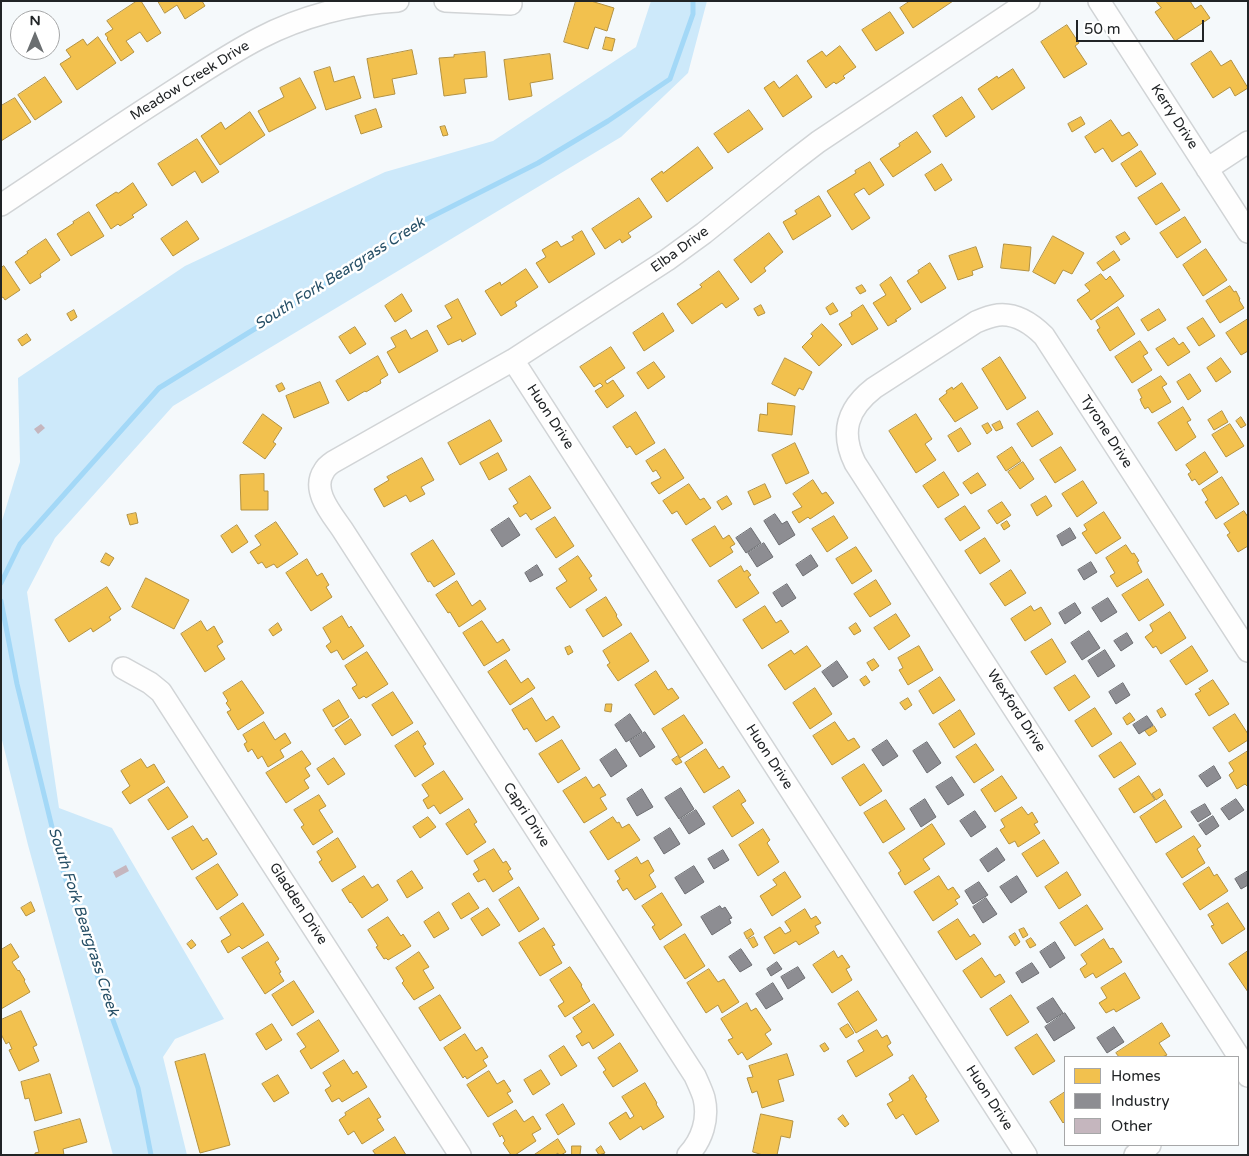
<!DOCTYPE html>
<style>
body{margin:0}
#map{position:relative;width:1249px;height:1156px;overflow:hidden;background:#f5f9fb;font-family:"Varela Round",sans-serif}
canvas{display:block}
.frame{position:absolute;inset:0;border:2px solid #212426;pointer-events:none}
.legend{position:absolute;left:1064px;top:1056px;width:175px;height:90px;box-sizing:border-box;background:#fff;border:1px solid #a6a7a8;margin:0;padding:6px 9px;list-style:none;font-size:15px;color:#212426}
.legend li{display:flex;align-items:center;gap:10px;height:25px}
.legend b{width:25px;border:1px solid #a6a7a8}
.north{position:absolute;left:10px;top:10px;width:50px;height:50px;box-sizing:border-box;background:#fff;border:1px solid #a6a7a8;border-radius:50%;rotate:0deg;font-size:14px;font-weight:700;line-height:20px;text-align:center;color:#212426}
.north::after{content:'';display:block;margin:auto;width:18px;height:22px;background:#6b6f71;clip-path:polygon(50% 0,100% 100%,50% 72%,0 100%)}
.scale{position:absolute;left:1076px;top:20px;width:128px;height:22px;box-sizing:border-box;border:2px solid #212426;border-top:0;padding-left:6px;font-size:15px;line-height:18px;white-space:nowrap;color:#212426;-webkit-text-stroke:4px #fff;paint-order:stroke}
</style>
<div id="map">
<canvas width="1249" height="1156"></canvas>
<div class="frame"></div>
<ul class="legend">
<li><b style="height:14px;background:#f2c14e"></b>Homes</li>
<li><b style="height:14px;background:#8d8d92"></b>Industry</li>
<li><b style="height:14px;background:#c5b6be"></b>Other</li>
</ul>
<div class="north">N</div>
<div class="scale">50 m</div>
</div>
<script>
const ctx = document.querySelector('canvas').getContext('2d');
ctx.lineJoin = 'round';
function fillPath(path, color) { ctx.fillStyle = color; ctx.fill(path, 'evenodd'); }
function strokePath(path, color, width, dash) { ctx.strokeStyle = color; ctx.lineWidth = width; ctx.lineCap = dash ? 'butt' : 'round'; ctx.setLineDash(dash || []); ctx.stroke(path); }
function write(font, color, halo, rows, align = 'center') {
  ctx.font = font + ' "Varela Round",sans-serif'; ctx.lineWidth = 5; ctx.setLineDash([]); ctx.textBaseline = 'middle'; ctx.strokeStyle = halo; ctx.fillStyle = color; for (const [text, x, y, turn = 0] of rows) {
    ctx.save(); ctx.translate(x, y); ctx.rotate((+turn || 0) * Math.PI / 180); ctx.textAlign = isNaN(turn) ? turn : align; if (halo) ctx.strokeText(text, 0, 0); ctx.fillText(text, 0, 0); ctx.restore();
  }
}
const green = new Path2D(`
 M651,1H707L688,73L621,137L173,406L55,538L27,592L59,808L112,828L224,1019L175,1039L163,1057L187,1155H113L28,845L1,736V524L20,462L18,378L185,266L385,172L493,141L636,47Z`);
const homes = new Path2D(`
 M137,1H141L161,33L147,42L140,32L126,41L134,52L121,61L107,39L108,38L105,34L113,29L107,21Z
 M158,1H202L205,6L185,19L177,5L165,13Z
 M576,1H591L614,8L607,31L595,27L588,49L564,42Z
 M910,1H953L913,28L900,8Z
 M1156,1H1190L1195,9L1201,5L1210,18L1175,41L1155,12L1161,8Z
 M890,12L904,33L876,51L862,30Z
 M1067,25L1079,43L1075,46L1087,64L1064,78L1041,42Z
 M98,37L116,63L77,90L60,64L71,57L66,50L83,39L87,45Z
 M606,37L615,39L612,51L603,49Z
 M840,46L856,67L843,76L845,78L836,84L834,82L826,88L807,61L822,51L826,56Z
 M412,50L417,74L392,79L395,94L374,98L367,59Z
 M1211,51L1221,66L1231,60L1248,88L1235,96L1230,87L1213,98L1191,64Z
 M485,52L487,77L464,79L466,93L444,96L439,58L454,57V55Z
 M550,54L553,79L530,83L532,96L509,100L504,60Z
 M330,67L334,82L354,76L361,98L326,110L314,72Z
 M1013,69L1025,88L992,110L978,89L997,76L998,78Z
 M797,75L812,97L783,117L764,88L774,81L779,88Z
 M45,77L62,102L35,120L18,95Z
 M300,78L316,108L269,132L258,111L284,97L280,88Z
 M962,97L975,117L946,137L933,116Z
 M15,98L31,122L1,141V106Z
 M376,109L382,127L361,134L355,116Z
 M749,110L763,129L728,153L714,134Z
 M250,112L265,135L220,165L201,136L221,122L225,129Z
 M1081,117L1085,124L1072,132L1068,124Z
 M1111,120L1122,136L1129,132L1138,145L1112,162L1103,148L1095,153L1085,137Z
 M445,126L448,135L443,136L440,127Z
 M917,132L931,152L893,177L880,159L900,146L899,144Z
 M197,139L219,172L202,183L195,171L172,186L158,164Z
 M698,147L713,168L667,202L651,179L662,171L663,173Z
 M1141,151L1156,174L1136,187L1121,164Z
 M870,162L884,185L869,195L864,188L854,194L870,218L852,230L827,191L856,173L855,171Z
 M942,164L952,180L935,191L925,175Z
 M133,183L147,205L132,215L134,217L120,226L118,224L111,229L96,205L116,192L118,193Z
 M1162,183L1180,210L1156,225L1138,198Z
 M819,196L831,216L793,240L783,222L797,214L795,211Z
 M639,198L652,217L628,233L631,237L622,243L620,239L605,249L592,229Z
 M89,212L104,236L71,256L57,234L74,223L73,222Z
 M1185,217L1201,242L1177,258L1160,233Z
 M187,221L199,239L173,256L161,239Z
 M582,231L595,254L549,283L536,263L546,257L542,250L557,241L561,247L574,240L572,237Z
 M1125,232L1130,239L1121,245L1116,237Z
 M769,233L783,252L764,268L766,271L751,283L734,260Z
 M1053,236L1084,253L1072,274L1063,270L1055,284L1033,272Z
 M46,239L60,260L40,274L41,277L30,284L15,262L28,253L27,252Z
 M1004,244L1031,247L1029,271L1001,268Z
 M976,247L983,267L972,271L973,275L958,280L949,256Z
 M1206,249L1227,280L1203,296L1183,265Z
 M1114,251L1120,260L1103,271L1097,263Z
 M930,263L946,288L921,303L907,281L919,273L918,271Z
 M4,266L20,290L5,300L3,297L1,298V268Z
 M526,269L538,287L515,302L517,306L501,316L485,291L500,282L501,285Z
 M719,271L739,299L726,308L722,303L692,324L677,304L702,287L700,285Z
 M1101,274L1106,280L1110,276L1124,296L1091,320L1077,300L1090,291L1085,285Z
 M891,277L911,309L895,320L897,321L888,326L873,303L886,295L880,285Z
 M862,285L866,291L860,294L856,288Z
 M1230,286L1234,292L1236,291L1240,299L1239,300L1244,308L1220,323L1206,301Z
 M402,294L412,311L395,322L385,306Z
 M458,299L476,334L462,342L461,339L448,345L437,326L452,318L445,306Z
 M833,303L838,311L830,315L826,308Z
 M761,305L765,313L758,316L754,309Z
 M863,305L878,329L852,345L839,324L852,316L851,313Z
 M1118,307L1135,334L1110,351L1097,330L1100,328L1096,321Z
 M1159,309L1166,320L1148,331L1141,320Z
 M74,310L77,317L71,321L67,314Z
 M663,313L674,331L644,351L633,333Z
 M1203,318L1215,336L1199,346L1187,328Z
 M1248,319V351L1241,355L1226,333Z
 M822,324L842,345L819,366L802,347L813,336L811,334Z
 M355,327L366,344L350,354L339,337Z
 M406,330L411,339L427,330L438,351L399,373L387,352L396,347L391,338Z
 M27,334L31,340L22,346L18,340Z
 M1174,338L1179,345L1183,342L1190,352L1168,366L1156,349Z
 M1140,341L1148,353L1143,356L1152,370L1132,383L1115,357Z
 M611,347L625,368L605,381L607,384L613,380L624,396L607,408L595,391L603,386L600,383L594,387L580,367Z
 M378,356L388,375L380,380L381,383L366,392L365,391L348,401L336,381Z
 M1000,357L1026,398L1007,410L982,369Z
 M785,358L812,372L803,390L799,388L795,396L772,384Z
 M1221,358L1231,372L1216,382L1207,368Z
 M654,362L665,377L648,389L637,373Z
 M1190,374L1201,391L1188,400L1177,382Z
 M1161,376L1167,384L1162,387L1171,402L1152,413L1148,407L1145,409L1142,404L1140,399L1142,398L1138,390Z
 M320,382L329,403L294,418L286,396Z
 M282,383L285,389L279,392L276,386Z
 M962,383L978,408L955,422L939,399L947,393L946,391L952,387L953,389Z
 M768,403L795,406L792,435L758,431L760,414L767,415Z
 M1183,407L1191,420L1187,422L1196,437L1176,451L1158,423Z
 M1038,411L1053,434L1032,447L1017,424Z
 M1222,411L1228,422L1214,430L1208,420Z
 M636,412L655,443L636,455L630,446L627,448L613,427Z
 M263,414L282,428L273,442L276,444L265,459L243,443Z
 M916,414L932,439L925,444L936,460L916,473L889,431Z
 M1241,417L1246,425L1241,428L1236,421Z
 M490,420L502,441L460,465L448,443Z
 M1000,421L1003,428L996,431L992,425Z
 M988,423L992,430L987,434L982,426Z
 M1230,424L1244,446L1226,457L1212,435Z
 M961,428L971,444L958,452L948,436Z
 M795,443L809,473L786,484L772,455Z
 M1012,447L1021,461L1006,471L997,457Z
 M1061,447L1076,470L1055,483L1040,460Z
 M665,449L684,478L659,494L651,483L661,478L656,470L653,472L646,461Z
 M1205,452L1218,472L1199,485L1195,479L1192,481L1188,474L1191,472L1186,465Z
 M498,453L507,470L489,480L480,463Z
 M422,458L434,480L421,487L425,494L410,502L406,495L384,507L374,489L389,480L387,477Z
 M1023,462L1034,479L1020,489L1008,472Z
 M944,472L959,495L938,508L923,486Z
 M978,473L986,485L971,494L963,483Z
 M264,474V491H268V510H241L240,475Z
 M530,476L551,508L531,520L526,513L520,517L513,506L518,503L509,489Z
 M1222,477L1239,504L1216,519L1205,502L1208,500L1202,490Z
 M813,480L822,494L826,492L834,503L810,519L808,517L799,523L792,512L802,507L793,494Z
 M1083,481L1097,503L1077,517L1062,494Z
 M689,484L700,500L704,498L711,508L686,525L677,511L672,514L663,501Z
 M765,484L771,497L754,505L748,492Z
 M727,496L732,504L722,510L717,502Z
 M1046,496L1052,506L1037,516L1031,505Z
 M1002,502L1011,515L997,524L988,511Z
 M965,506L980,528L960,541L945,519Z
 M1244,511L1248,517V546L1238,552L1227,535L1230,533L1224,524Z
 M1104,512L1121,538L1096,554L1082,533L1087,530L1084,525Z
 M136,513L138,523L130,525L127,515Z
 M834,516L848,538L827,552L812,529Z
 M555,517L574,546L556,558L536,529Z
 M1007,521L1010,526L1004,530L1001,525Z
 M276,522L298,554L277,568L274,564L266,568L262,562L258,564L250,552L261,545L255,536Z
 M237,525L248,542L232,553L221,536Z
 M715,526L723,539L729,535L735,544L730,547L733,552L710,567L692,540Z
 M985,538L1000,561L980,574L965,551Z
 M433,540L455,574L434,587L430,581L428,582L411,554Z
 M1126,545L1132,554L1134,553L1139,561L1137,562L1142,572L1117,587L1110,576L1115,573L1106,558Z
 M856,547L872,571L852,584L836,559Z
 M106,553L114,558L109,566L101,562Z
 M578,556L592,576L589,578L597,590L570,608L556,588L567,581L559,569Z
 M307,559L317,576L322,573L329,585L326,587L332,597L311,611L286,573Z
 M741,566L744,572L747,570L751,575L748,577L759,593L736,608L718,581Z
 M1011,570L1026,593L1005,606L990,584Z
 M146,578L189,600L174,629L132,607Z
 M1148,579L1164,605L1139,621L1122,595Z
 M876,580L891,604L870,617L854,594Z
 M457,581L472,606L480,600L486,609L459,627L450,612L448,613L436,595Z
 M107,587L121,609L109,617L111,620L93,632L91,628L69,642L55,620Z
 M606,597L617,615L616,616L622,625L603,637L586,610Z
 M765,606L776,623L781,620L789,632L762,649L743,620Z
 M1031,606L1034,611L1041,607L1051,624L1025,641L1011,619Z
 M1170,612L1186,638L1161,654L1156,646L1153,648L1145,637L1153,631L1150,625Z
 M896,614L910,636L889,650L874,628Z
 M342,616L349,628L351,626L364,646L343,660L337,650L331,653L326,646L331,642L323,628Z
 M201,621L207,631L214,626L223,642L217,646L225,659L205,672L181,634Z
 M482,621L497,643L503,639L510,650L484,666L463,633Z
 M278,623L282,630L273,636L269,630Z
 M856,623L861,631L854,635L849,628Z
 M631,633L649,661L618,681L607,665L610,663L603,651Z
 M1052,639L1066,662L1046,675L1031,652Z
 M570,646L573,652L568,655L565,648Z
 M807,646L821,666L785,690L768,665L791,650L794,654Z
 M919,646L933,670L908,685L899,670L903,668L898,658Z
 M1192,646L1208,671L1186,685L1170,661Z
 M367,652L388,684L366,698L364,696L359,699L352,688L357,685L345,666Z
 M874,659L879,666L872,671L867,663Z
 M506,660L521,683L528,678L535,688L510,705L488,672Z
 M656,671L668,690L672,688L679,698L654,715L635,685Z
 M1075,675L1090,697L1069,711L1054,688Z
 M866,676L870,682L864,686L860,680Z
 M940,677L955,700L933,714L919,691Z
 M1213,680L1229,704L1209,716L1195,694L1201,691L1199,689Z
 M242,681L264,713L238,730L227,712L231,710L226,703L228,701L223,693Z
 M815,688L832,714L810,729L793,703Z
 M393,692L413,723L392,736L372,705Z
 M532,698L546,721L553,716L560,727L536,742L527,728L524,730L512,710Z
 M908,698L912,705L905,710L900,703Z
 M339,700L349,717L333,727L323,710Z
 M606,704H612L611,712L605,711Z
 M1095,708L1112,734L1092,747L1075,721Z
 M1162,708L1166,715L1161,718L1157,711Z
 M960,710L975,734L954,748L939,724Z
 M1130,713L1135,720L1127,725L1123,718Z
 M1235,714L1248,734V740L1229,752L1213,728Z
 M684,715L703,743L680,758L662,729Z
 M351,719L361,735L345,745L335,730Z
 M264,722L275,740L285,733L291,743L280,750L284,757L268,767L262,756L258,759L252,749L248,752L244,744L247,742L243,735Z
 M835,722L848,741L854,738L860,747L832,765L813,736Z
 M1154,726L1157,731L1149,736L1145,731Z
 M418,731L426,744L423,746L434,764L415,777L395,746Z
 M562,740L580,769L558,783L539,754Z
 M1121,742L1136,764L1114,778L1099,756Z
 M976,744L994,770L974,783L956,757Z
 M706,749L719,769L723,766L730,777L704,793L685,763Z
 M302,751L311,764L305,768L310,776L304,780L309,788L286,803L266,773Z
 M1248,751V787L1245,784L1237,789L1229,775L1234,771L1229,763Z
 M678,756L682,762L676,765L672,760Z
 M334,758L345,774L328,785L317,769Z
 M141,759L147,768L154,764L165,782L130,804L122,792L130,786L121,771Z
 M864,764L882,791L860,806L842,778Z
 M444,771L463,799L440,814L434,805L428,809L423,800L429,796L422,785Z
 M1002,776L1017,798L995,812L981,790Z
 M1139,776L1155,800L1134,813L1119,789Z
 M586,777L593,788L599,784L606,795L600,798L607,809L584,823L563,791Z
 M168,787L188,817L168,830L148,800Z
 M1160,789L1163,795L1156,800L1152,794Z
 M739,790L746,801L741,804L754,823L732,837L713,807Z
 M319,795L326,806L319,810L333,832L313,845L301,827L304,825L294,810Z
 M886,800L905,829L883,843L864,813Z
 M1165,800L1182,827L1156,843L1140,817Z
 M1022,807L1028,815L1032,812L1038,822L1034,824L1040,833L1018,847L1015,841L1009,844L1000,830L1005,827L1001,820Z
 M469,809L477,822L474,824L486,842L467,855L446,824Z
 M428,817L436,827L420,838L413,827Z
 M613,817L617,823L619,822L622,828L629,824L640,840L608,860L590,832Z
 M932,824L945,844L923,859L930,869L905,885L898,873L901,871L889,853Z
 M193,826L203,841L207,838L217,854L192,870L172,838Z
 M763,829L770,840L767,843L779,862L758,876L739,845Z
 M1194,836L1201,846L1197,849L1205,863L1182,878L1166,854Z
 M338,838L356,867L332,882L319,862L322,860L317,852Z
 M1044,840L1059,863L1037,877L1022,854Z
 M494,849L503,863L506,861L511,869L508,871L513,879L493,892L485,879L478,882L473,874L479,870L474,861Z
 M637,857L641,864L648,860L654,871L649,875L656,887L635,900L627,888L623,891L617,881L620,879L615,871Z
 M218,864L238,895L217,910L196,878Z
 M1209,867L1214,876L1217,874L1228,891L1200,910L1183,884Z
 M412,871L423,888L407,898L397,881Z
 M785,872L801,897L772,916L760,896L777,885L773,880Z
 M1067,872L1081,895L1059,909L1045,887Z
 M364,876L372,888L378,884L388,900L362,918L351,902L350,903L342,890Z
 M939,876L948,890L953,887L960,897L955,900L958,904L933,921L914,892Z
 M519,887L539,919L519,932L499,900Z
 M469,893L479,908L461,919L452,904Z
 M662,893L682,925L660,940L652,927L655,925L642,906Z
 M31,902L35,911L26,916L21,908Z
 M243,903L264,935L242,949L239,946L228,953L221,941L231,935L220,918Z
 M1228,903L1245,929L1222,944L1211,926L1214,925L1208,915Z
 M1087,905L1103,929L1075,946L1060,923Z
 M488,908L500,925L482,936L471,919Z
 M805,909L811,919L816,916L821,923L815,926L819,933L799,945L796,941L774,954L764,937L780,927L785,934L791,931L785,922Z
 M439,912L449,929L434,938L424,922Z
 M388,917L401,936L403,934L411,946L388,960L386,958L384,959L376,947L378,946L368,930Z
 M958,919L970,937L974,934L981,944L956,960L938,932Z
 M544,928L555,945L552,946L562,963L540,976L519,943Z
 M1024,928L1028,935L1023,938L1019,930Z
 M751,929L754,934L747,939L744,933Z
 M1015,933L1020,942L1015,946L1009,937Z
 M685,934L705,966L685,979L664,947Z
 M754,937L758,945L753,948L748,940Z
 M1031,938L1036,945L1030,948L1026,941Z
 M1104,939L1110,949L1113,948L1122,962L1096,978L1093,973L1085,978L1080,969L1087,964L1081,955Z
 M192,940L196,945L191,949L187,944Z
 M268,942L279,959L275,962L281,972L279,973L284,981L265,994L242,958Z
 M11,944L19,957L12,962L18,971L19,970L25,980L24,981L30,992L1,1009V950Z
 M834,951L838,958L842,955L850,967L846,969L852,980L832,993L813,965Z
 M1248,951V992L1229,964Z
 M419,952L429,967L423,970L434,988L414,1000L402,983L404,981L396,968Z
 M982,958L995,977L1000,974L1005,982L981,998L963,971Z
 M570,967L582,985L581,986L590,1001L565,1017L558,1006L564,1002L550,980Z
 M709,969L718,982L724,979L739,1002L722,1013L718,1005L706,1013L687,983Z
 M1125,973L1140,998L1116,1012L1114,1009L1106,1013L1099,1003L1107,998L1101,988Z
 M294,981L314,1012L292,1026L272,995Z
 M858,991L877,1020L856,1033L838,1004Z
 M440,995L461,1028L440,1041L419,1008Z
 M1011,995L1029,1022L1007,1036L990,1009Z
 M747,1003L751,1011L756,1008L771,1030L765,1034L772,1044L747,1060L742,1052L738,1055L728,1040L733,1038L721,1019Z
 M594,1004L614,1035L593,1049L589,1042L582,1046L576,1036L582,1032L573,1018Z
 M21,1011L37,1045L33,1047L39,1061L19,1071L9,1050L12,1049L9,1042L6,1044L1,1034V1020Z
 M319,1020L339,1051L311,1069L300,1051L306,1047L297,1034Z
 M1162,1023L1170,1036L1159,1043L1167,1055L1162,1057H1119L1116,1053Z
 M272,1024L282,1040L266,1050L256,1034Z
 M848,1024L854,1033L846,1038L840,1029Z
 M877,1030L882,1038L887,1035L891,1043L887,1046L893,1055L856,1077L847,1061L864,1051L858,1041Z
 M465,1034L476,1051L482,1047L488,1057L483,1060L487,1066L467,1079L465,1076L463,1078L444,1048Z
 M1037,1034L1055,1061L1033,1075L1015,1048Z
 M620,1043L638,1071L613,1087L603,1072L606,1070L598,1058Z
 M825,1043L829,1049L824,1052L820,1046Z
 M564,1046L577,1066L561,1076L549,1056Z
 M205,1054L230,1145L200,1153L175,1062Z
 M787,1054L794,1075L778,1080L784,1101L762,1108L757,1091L752,1093L747,1078L753,1077L749,1066Z
 M344,1060L353,1074L357,1071L367,1087L342,1102L339,1098L332,1102L325,1090L331,1086L323,1073Z
 M541,1070L550,1084L533,1095L524,1080Z
 M489,1071L497,1084L504,1080L511,1091L507,1093L513,1102L488,1117L467,1085Z
 M50,1074L62,1113L35,1121L29,1098L25,1099L21,1082Z
 M278,1075L289,1093L274,1102L262,1084Z
 M913,1075L927,1097L925,1098L939,1121L916,1135L903,1114L896,1119L887,1104L893,1101L889,1094L910,1080L909,1078Z
 M645,1083L657,1103L656,1104L664,1117L643,1130L641,1126L620,1140L609,1123L626,1112L630,1119L634,1116L622,1097Z
 M1065,1092V1121L1063,1123L1050,1102Z
 M369,1098L381,1117L377,1119L384,1130L362,1144L354,1131L348,1135L339,1120L346,1115L345,1113Z
 M563,1104L575,1124L558,1135L546,1115Z
 M516,1110L524,1122L533,1116L541,1129L532,1134L536,1141L515,1155H511L503,1143L505,1141L502,1135L500,1137L493,1124Z
 M761,1114L793,1121L790,1138L781,1136L777,1155H763L753,1152Z
 M843,1115L849,1124L845,1127L838,1119Z
 M80,1119L87,1142L63,1149L64,1155H35V1153L39,1152L34,1132Z
 M395,1137L406,1155H376L373,1151Z
 M558,1139L566,1152L561,1155H558V1153L555,1155H534Z
 M572,1146H581L580,1155H572Z
 M601,1146L605,1153L599,1155L596,1150Z`);
const industry = new Path2D(`
 M775,514L782,524L787,521L795,535L779,545L764,521Z
 M509,518L520,535L502,547L491,530Z
 M751,528L761,543L746,553L736,538Z
 M1070,528L1076,538L1062,546L1057,536Z
 M764,543L773,557L757,567L748,553Z
 M811,555L818,566L803,576L796,565Z
 M1091,562L1097,572L1084,580L1078,570Z
 M537,565L543,575L530,582L525,573Z
 M787,584L796,598L782,607L773,593Z
 M1108,598L1117,612L1101,622L1092,608Z
 M1075,603L1081,613L1065,624L1059,613Z
 M1089,631L1100,648L1082,660L1071,643Z
 M1127,633L1133,643L1121,651L1114,641Z
 M1105,650L1115,666L1098,677L1088,661Z
 M837,661L848,677L833,687L822,672Z
 M1123,683L1130,695L1116,704L1109,692Z
 M630,714L642,732L626,742L615,725Z
 M1147,716L1153,725L1139,734L1133,725Z
 M645,732L655,747L640,757L630,741Z
 M887,740L898,756L883,766L872,750Z
 M927,742L941,763L927,773L913,751Z
 M616,749L627,766L611,777L600,760Z
 M1214,766L1221,778L1207,787L1199,776Z
 M952,777L964,795L948,805L936,787Z
 M681,788L694,809L679,819L665,798Z
 M642,789L653,807L637,816L627,799Z
 M925,799L936,817L921,827L910,809Z
 M1236,799L1244,810L1229,820L1221,809Z
 M1205,804L1211,814L1198,822L1191,812Z
 M696,810L705,824L689,834L680,820Z
 M975,811L986,827L971,837L960,821Z
 M1213,816L1219,826L1206,835L1199,825Z
 M670,828L680,844L664,854L654,838Z
 M997,848L1005,860L988,872L980,860Z
 M723,850L729,860L714,869L708,859Z
 M694,866L704,882L685,894L675,878Z
 M1248,871V885L1241,889L1235,879Z
 M1017,876L1027,892L1011,903L1000,887Z
 M979,882L988,895L973,904L965,891Z
 M986,898L997,914L983,923L973,907Z
 M720,906L722,909L725,907L732,918L729,919L731,923L712,935L701,917Z
 M1055,942L1065,958L1050,968L1040,952Z
 M741,949L752,965L740,972L729,957Z
 M777,962L782,969L771,976L767,969Z
 M1032,963L1039,973L1022,983L1016,973Z
 M798,967L805,978L788,989L781,977Z
 M773,983L783,999L766,1009L756,994Z
 M1053,998L1063,1013L1047,1023L1037,1008Z
 M1065,1013L1075,1028L1054,1041L1045,1027Z
 M1114,1027L1124,1042L1107,1053L1097,1038Z`);
const stream = new Path2D(`
 M1,583L20,544L159,388L261,325L423,221L538,163L608,121L670,79L693,14V1
 M1,601L17,684L62,868L103,993L138,1088L151,1155`);
const building = new Path2D(`
 M41,424L45,428L38,434L34,429Z
 M126,865L129,871L116,878L113,872Z`);
const minor = new Path2D(`
 M445,1L511,4
 M1099,1L1248,232
 M1207,169L1248,142
 M1,205C54,170 106,134 159,100C192,79 225,56 260,38C300,17 352,3 398,1
 M513,360L1026,1155
 M1248,651L1044,336C1032,324 1016,313 998,315C990,316 983,319 976,322L874,388C847,409 840,432 855,463L1225,1035L1239,1057L1248,1076
 M123,668L150,683L161,692L460,1155
 M688,1155C702,1140 709,1119 704,1098C702,1091 698,1083 695,1076L342,529C331,513 311,490 324,471C326,467 330,464 333,462L513,360L667,260L704,233L792,162L818,142L1029,1
 M1135,1155L1150,1145`);
const streetNames = [
 ["Meadow Creek Drive",190,81,-32],
 ["Kerry Drive",1174,117,57],
 ["Elba Drive",680,250,-36],
 ["Huon Drive",550,417,57],
 ["Tyrone Drive",1106,432,57],
 ["Wexford Drive",1016,711,57],
 ["Huon Drive",769,757,57],
 ["Capri Drive",526,815,57],
 ["Gladden Drive",298,904,57],
 ["Huon Drive",989,1098,57]
];
const waterNames = [
 ["South Fork Beargrass Creek",340,274,-32],
 ["South Fork Beargrass Creek",83,922,72]
];
fillPath(green, '#cde9fa');
fillPath(homes, '#f2c14e');
strokePath(homes, '#b39242', 1);
fillPath(industry, '#8d8d92');
strokePath(industry, '#6d6e72', 1);
strokePath(stream, '#a3d8f7', 5);
fillPath(building, '#c5b6be');
strokePath(minor, '#d1d4d6', 24);
strokePath(minor, '#fefefe', 21);
write('14px', '#212426', '#fff', streetNames);
write('italic 15px', '#264f66', '#fff', waterNames);
</script>
